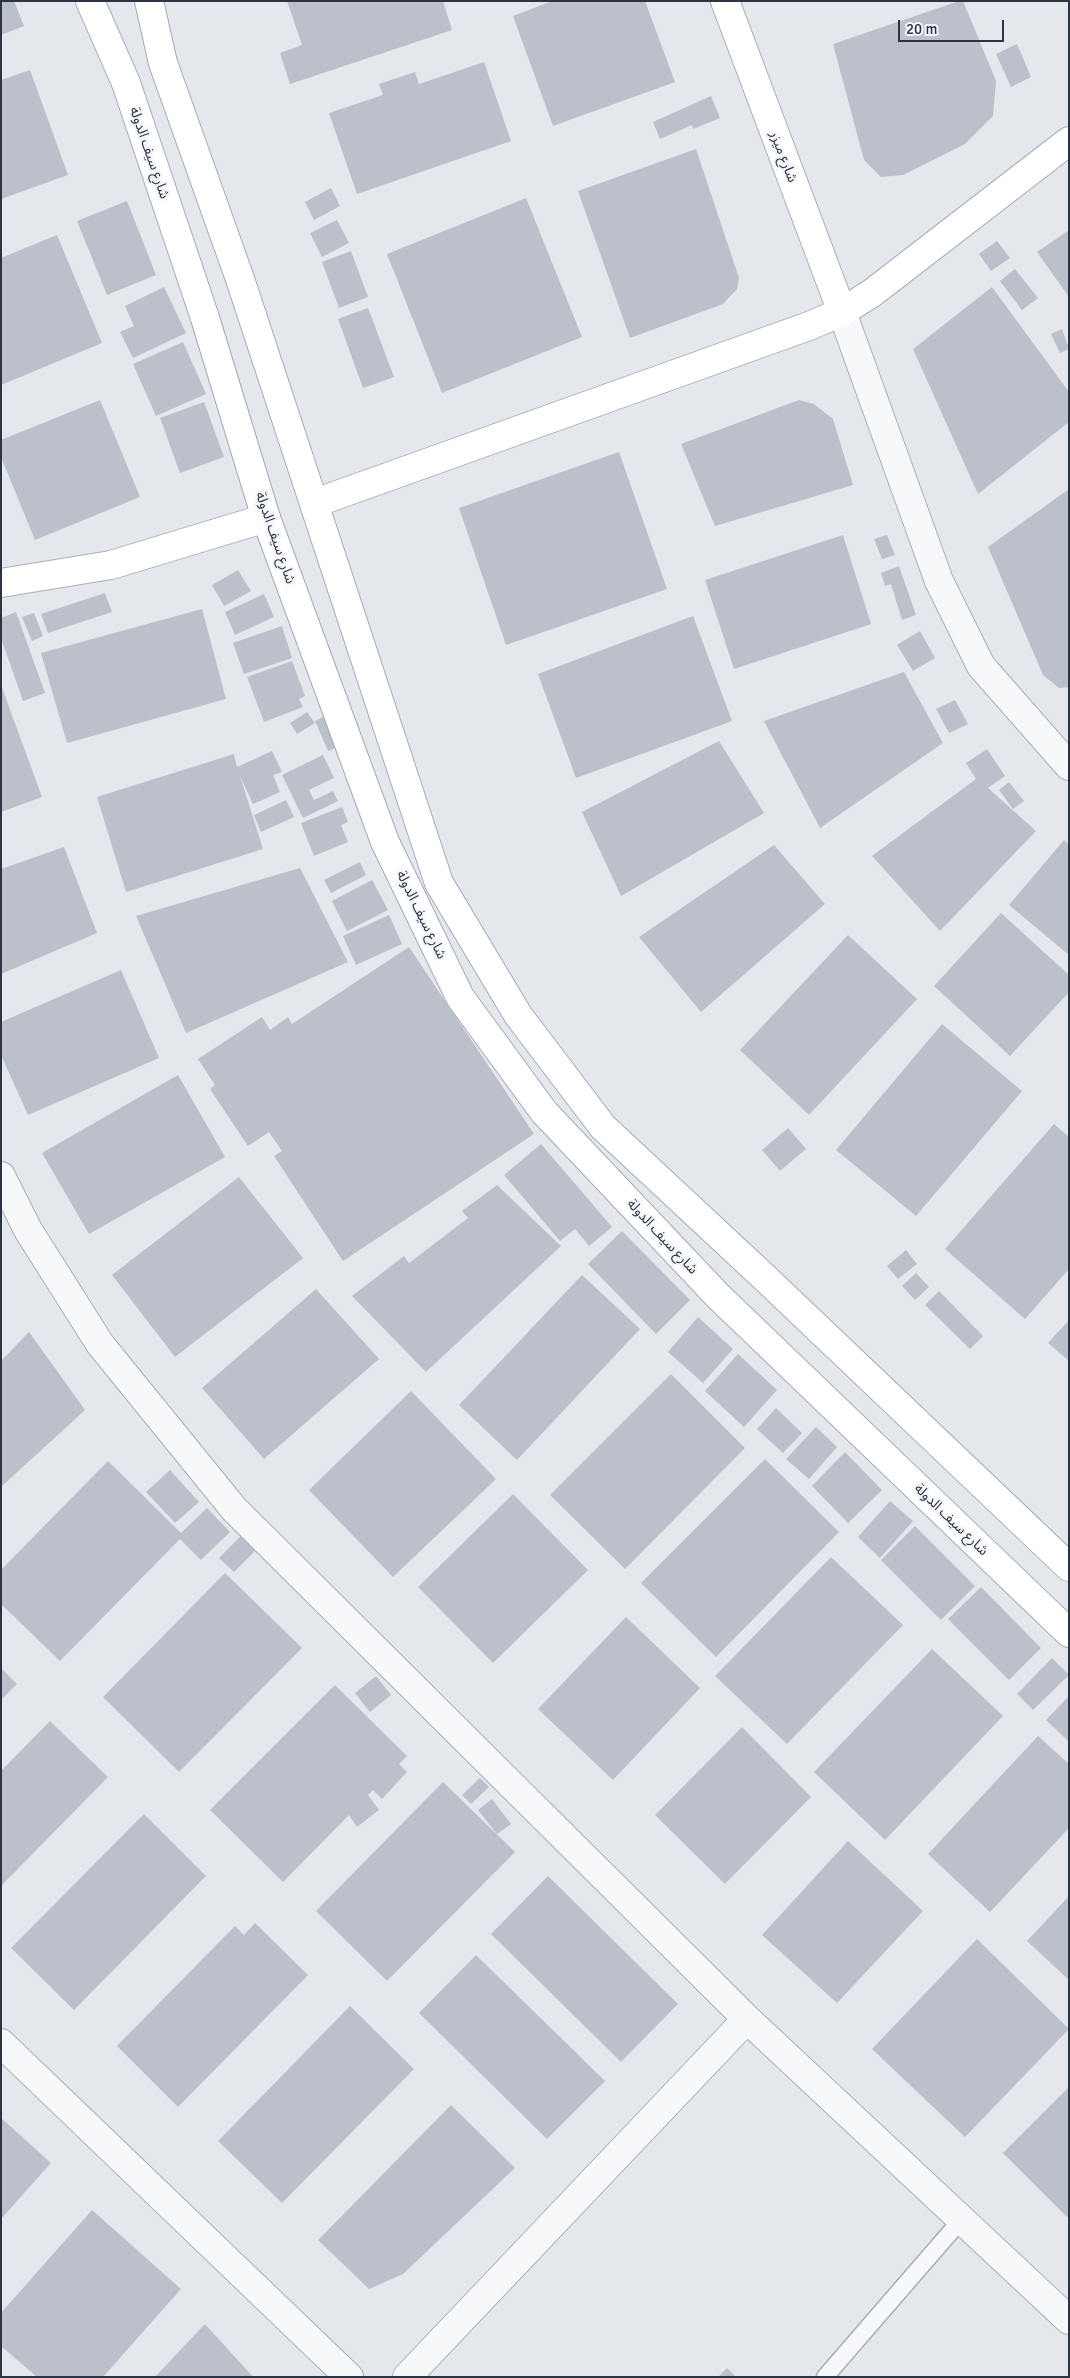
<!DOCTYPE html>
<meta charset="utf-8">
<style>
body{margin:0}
#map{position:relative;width:1070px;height:2378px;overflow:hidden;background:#e4e7ec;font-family:Signika,sans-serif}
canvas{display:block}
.frame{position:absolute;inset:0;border:2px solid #2b3445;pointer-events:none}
.scale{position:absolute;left:898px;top:20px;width:106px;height:22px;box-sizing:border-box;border:2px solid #2b3445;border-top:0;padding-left:6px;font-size:15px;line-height:18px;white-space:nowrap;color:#2b3445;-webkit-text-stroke:4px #f4f6f9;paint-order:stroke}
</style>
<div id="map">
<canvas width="1070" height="2378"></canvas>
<div class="frame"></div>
<div class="scale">20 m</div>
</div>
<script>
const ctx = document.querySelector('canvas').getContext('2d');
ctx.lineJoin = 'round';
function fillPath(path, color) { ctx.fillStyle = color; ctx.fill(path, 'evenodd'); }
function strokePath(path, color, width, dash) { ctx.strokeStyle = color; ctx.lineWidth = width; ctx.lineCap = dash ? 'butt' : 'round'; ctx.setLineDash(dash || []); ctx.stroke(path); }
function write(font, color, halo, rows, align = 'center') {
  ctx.font = font + ' Signika,"Noto Sans Arabic",sans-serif'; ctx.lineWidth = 5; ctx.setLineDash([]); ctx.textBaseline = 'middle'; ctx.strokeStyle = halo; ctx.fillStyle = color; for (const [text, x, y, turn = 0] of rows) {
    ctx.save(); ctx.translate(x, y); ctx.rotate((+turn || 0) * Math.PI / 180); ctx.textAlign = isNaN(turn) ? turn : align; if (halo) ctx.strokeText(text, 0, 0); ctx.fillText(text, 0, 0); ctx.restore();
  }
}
const building = new Path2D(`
 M1,1H14L24,26L1,35Z
 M287,1H443L452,30L290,84L280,53L302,45Z
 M552,1H645L675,82L553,126L513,16Z
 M959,1H963L996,81L993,116L965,144L903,175L881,177L864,160L833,44Z
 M1017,44L1031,77L1011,87L996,54Z
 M484,62L511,141L357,194L329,113L383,95L379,84L415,72L419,84Z
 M30,70L68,175L1,199V80Z
 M711,96L720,118L693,129L692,125L660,139L653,122Z
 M696,149L739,278L737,289L723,304L630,338L578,191Z
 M331,188L340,206L314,220L305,202Z
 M526,198L582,337L442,393L387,254Z
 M127,201L156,275L107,295L77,221Z
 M337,220L349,243L322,257L310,233Z
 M1069,230V297L1037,252Z
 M57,235L102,343L1,385V258Z
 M997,241L1010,258L991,271L979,254Z
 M351,251L368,297L339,308L322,262Z
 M1015,269L1038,298L1022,310L1000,281Z
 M164,287L186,333L133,358L120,332L134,326L125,306Z
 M992,287L1069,392V422L978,494L913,349Z
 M368,308L394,377L363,388L338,319Z
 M1062,329L1069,349L1060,353L1051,334Z
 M183,342L206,394L156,416L133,364Z
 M100,400L140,497L35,540L1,457V440Z
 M799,400L814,404L833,419L853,485L715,526L681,444Z
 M204,402L224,457L180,473L160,418Z
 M619,452L667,589L506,645L459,508Z
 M1069,489V687L1059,688L1043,675L988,547Z
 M843,535L871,624L734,669L705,580Z
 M887,535L895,555L882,559L874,539Z
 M899,566L916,615L902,620L891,584L885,586L881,573Z
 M238,570L251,591L224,606L212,585Z
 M105,593L112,612L48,633L41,614Z
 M264,594L274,617L235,635L225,612Z
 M202,609L226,699L67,743L41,653Z
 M16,612L45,693L23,701L1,638V618Z
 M34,613L43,636L32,641L22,617Z
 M693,616L732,721L576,778L538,674Z
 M282,626L292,658L244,674L233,643Z
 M920,631L935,658L913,671L897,645Z
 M292,661L305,696L299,699L303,707L264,722L247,677Z
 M904,672L943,743L820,828L764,721Z
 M1,685L42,797L1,812Z
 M955,700L968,724L949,733L936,709Z
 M307,712L315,723L297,734L290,723Z
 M329,714L343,745L328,751L315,721Z
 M719,741L764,813L621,896L582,812Z
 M987,749L1005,776L988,788L1036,831L940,931L872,856L976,779L966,763Z
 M272,751L282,772L273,775L280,792L253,804L240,776L263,849L126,892L97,797L234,754L237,767Z
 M323,755L334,778L309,790L314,800L333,791L338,801L303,818L282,775Z
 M1009,782L1024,801L1013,809L999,790Z
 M286,800L294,817L261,832L254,815Z
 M342,807L348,822L341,825L348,842L314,856L301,823Z
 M1064,840L1069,845V955L1009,905Z
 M774,845L825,904L701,1012L639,937Z
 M64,847L97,933L1,974V869Z
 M360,862L366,875L331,893L324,880Z
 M300,868L348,962L186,1033L136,916Z
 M372,880L388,910L347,931L332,901Z
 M1001,913L1069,975V992L1010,1056L934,986Z
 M389,915L402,944L356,965L343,936Z
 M848,935L917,999L809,1115L740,1050Z
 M409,947L534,1134L343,1261L274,1156L282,1151L269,1132L248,1146L210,1089L215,1085L198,1059L262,1017L270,1030L288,1017L292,1024Z
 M121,970L159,1058L28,1115L1,1055V1022Z
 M942,1024L1022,1091L916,1216L836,1150Z
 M178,1075L225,1157L89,1234L42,1153Z
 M1054,1124L1069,1137V1269L1025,1319L945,1249Z
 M788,1128L806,1149L780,1171L762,1150Z
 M541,1144L612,1227L589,1246L575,1229L560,1241L504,1175Z
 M239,1177L303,1258L175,1357L112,1275Z
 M497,1185L561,1246L426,1372L352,1296L404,1256L409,1263L468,1218L462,1211Z
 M622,1231L690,1300L656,1334L588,1264Z
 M906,1250L917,1264L898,1279L887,1266Z
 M916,1273L929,1287L915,1300L902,1286Z
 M582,1275L640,1329L517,1460L459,1405Z
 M316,1289L379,1359L264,1459L202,1388Z
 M939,1291L983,1336L970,1349L925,1305Z
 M698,1317L733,1349L703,1383L668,1352Z
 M1069,1320V1361L1048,1343Z
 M29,1332L85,1410L1,1487V1361Z
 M738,1354L777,1390L744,1427L705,1391Z
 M671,1374L745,1448L625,1569L550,1495Z
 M411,1391L496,1479L393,1577L309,1490Z
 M776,1408L802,1433L783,1453L757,1429Z
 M816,1427L837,1447L809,1479L786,1459Z
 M845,1452L882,1490L848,1523L812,1486Z
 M765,1459L839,1532L716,1657L641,1583Z
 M108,1461L181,1533L207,1508L230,1532L201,1560L180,1539L60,1661L1,1604V1570Z
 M170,1470L199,1502L175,1523L146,1492Z
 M513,1494L588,1570L493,1663L418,1587Z
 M890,1501L913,1521L880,1558L858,1537Z
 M915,1526L975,1586L941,1620L881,1560Z
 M241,1536L256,1550L234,1572L219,1558Z
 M831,1557L903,1625L787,1744L715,1676Z
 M225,1573L302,1648L179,1772L103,1697Z
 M981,1587L1041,1648L1009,1680L948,1619Z
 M626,1617L700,1688L613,1780L538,1709Z
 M932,1649L1003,1716L885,1840L814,1772Z
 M1052,1658L1069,1675L1033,1710L1017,1694Z
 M1,1668L17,1684L1,1700Z
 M376,1676L391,1695L370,1712L355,1693Z
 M335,1685L407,1756L399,1764L407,1772L382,1799L373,1790L368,1795L379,1810L357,1827L349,1815L283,1882L210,1810Z
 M1069,1696V1742L1046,1720Z
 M50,1721L108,1777L1,1886V1771Z
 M742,1727L811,1797L725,1884L655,1815Z
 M1038,1736L1069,1764V1828L990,1912L928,1854Z
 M480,1778L489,1787L471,1804L462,1795Z
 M443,1782L515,1852L387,1981L316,1911Z
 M492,1799L511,1824L497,1834L478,1810Z
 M144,1814L206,1876L74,2010L11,1948Z
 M848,1841L923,1911L837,2003L762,1935Z
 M548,1876L678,2004L621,2062L491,1934Z
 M1069,1896V1980L1027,1941Z
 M255,1923L308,1975L178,2107L117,2046L235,1926L244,1935Z
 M977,1939L1069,2029L965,2137L872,2049Z
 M476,1955L605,2081L547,2139L419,2013Z
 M350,2006L414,2069L282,2203L218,2141Z
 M1069,2087V2215L1067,2217L1003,2153Z
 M451,2105L515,2168L403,2274L369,2289L318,2240Z
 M1,2118L51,2163L1,2219Z
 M92,2210L181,2289L103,2377H37L1,2346V2313Z
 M205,2324L253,2377H155Z
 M727,2368L736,2377H718Z`);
const lane = new Path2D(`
 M825,2377L961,2220`);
const street = new Path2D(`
 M842,312L939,581L981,666L1069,766
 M1,1176L28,1230L100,1344L234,1509L747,2019L1069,2320
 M1,2043L349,2377
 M407,2377L747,2019`);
const secondary = new Path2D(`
 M725,1L842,312
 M315,503L809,326L842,312L872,293L1069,141
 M1,583L111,565L266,518`);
const primary = new Path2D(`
 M90,1L126,83L205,318L266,518L385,842L460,997L544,1112L718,1296L1069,1633
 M149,1L163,63L240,279L439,883L518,1015L603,1127L764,1277L1069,1567`);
const streetNames = [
 ["شارع سيف الدولة",149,153,71],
 ["شارع ميزر",783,157,69],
 ["شارع سيف الدولة",275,538,71],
 ["شارع سيف الدولة",421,915,64],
 ["شارع سيف الدولة",662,1237,47],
 ["شارع سيف الدولة",951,1520,44]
];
fillPath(building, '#bbc0ca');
strokePath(lane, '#a9aeb7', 19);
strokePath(street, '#a9aeb7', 30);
strokePath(secondary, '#a9aeb7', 30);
strokePath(primary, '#a3abb8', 30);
strokePath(lane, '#f7f8fa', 16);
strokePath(street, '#f7f8fa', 28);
strokePath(secondary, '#fff', 28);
strokePath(primary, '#fff', 28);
write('14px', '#2b3445', '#f4f6f9', streetNames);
</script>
